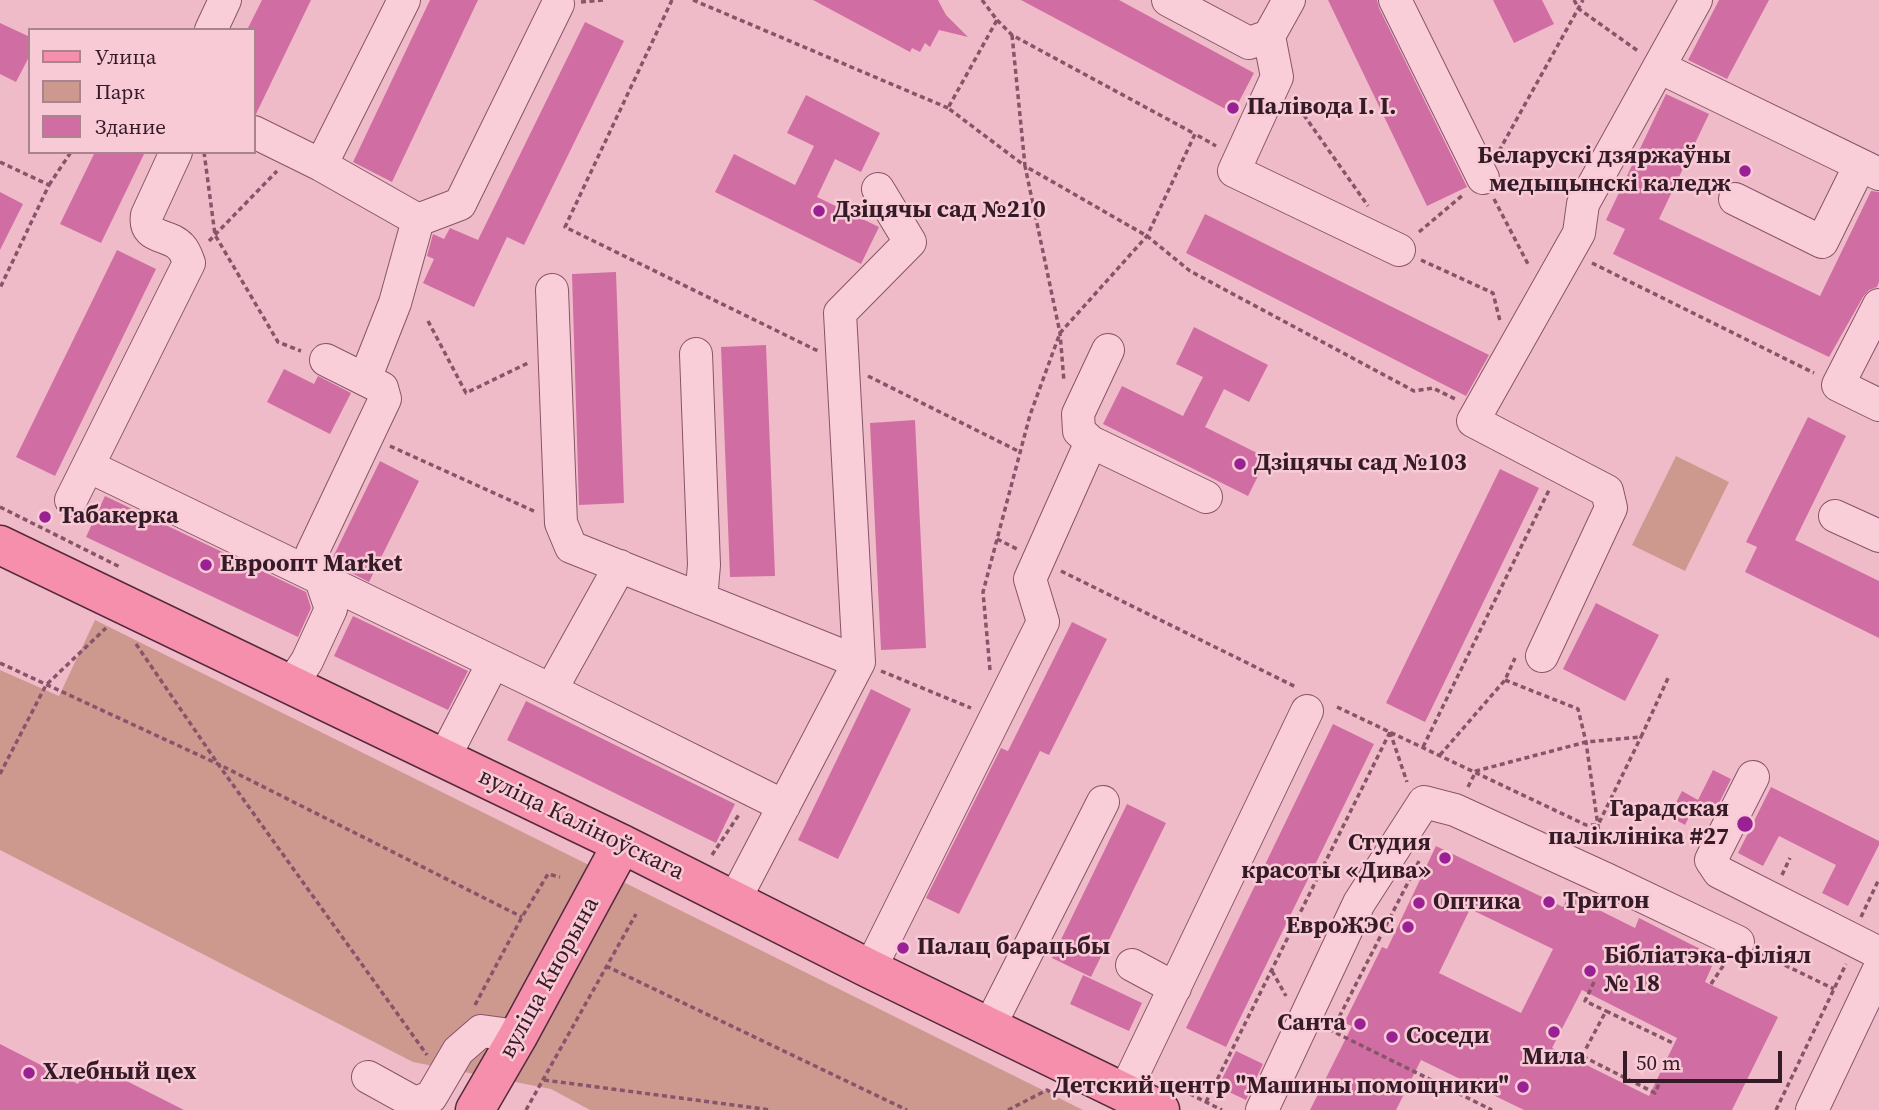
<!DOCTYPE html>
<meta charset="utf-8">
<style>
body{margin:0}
#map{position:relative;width:1879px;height:1110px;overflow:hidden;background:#f0bbc8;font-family:"Source Serif 4",serif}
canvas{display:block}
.legend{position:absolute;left:28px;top:28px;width:228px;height:126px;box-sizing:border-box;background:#f7cad5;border:2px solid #a9848f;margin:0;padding:9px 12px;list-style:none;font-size:21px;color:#351a27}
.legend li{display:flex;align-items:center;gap:14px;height:35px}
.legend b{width:35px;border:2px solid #a9848f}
.scale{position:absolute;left:1623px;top:1051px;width:159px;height:32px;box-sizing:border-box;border:4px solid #351a27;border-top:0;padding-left:9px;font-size:21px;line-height:24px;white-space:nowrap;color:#351a27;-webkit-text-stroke:5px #f7cad5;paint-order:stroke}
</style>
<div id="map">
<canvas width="1879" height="1110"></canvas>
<ul class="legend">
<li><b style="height:9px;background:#f68fab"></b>Улица</li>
<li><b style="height:19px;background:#cd998f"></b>Парк</li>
<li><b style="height:19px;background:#d06ea3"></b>Здание</li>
</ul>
<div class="scale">50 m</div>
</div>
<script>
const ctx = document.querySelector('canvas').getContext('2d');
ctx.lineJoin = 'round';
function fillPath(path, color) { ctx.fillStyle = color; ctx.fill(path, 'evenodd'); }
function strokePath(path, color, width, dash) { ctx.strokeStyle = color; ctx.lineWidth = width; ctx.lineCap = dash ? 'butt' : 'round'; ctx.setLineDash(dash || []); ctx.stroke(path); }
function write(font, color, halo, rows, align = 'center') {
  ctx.font = font + ' "Source Serif 4",serif'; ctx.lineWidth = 5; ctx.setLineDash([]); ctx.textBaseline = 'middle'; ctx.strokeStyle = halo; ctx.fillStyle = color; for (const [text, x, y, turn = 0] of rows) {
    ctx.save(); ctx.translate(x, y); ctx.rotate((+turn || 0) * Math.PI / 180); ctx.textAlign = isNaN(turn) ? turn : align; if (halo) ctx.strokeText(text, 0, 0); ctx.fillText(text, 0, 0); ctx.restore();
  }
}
const green = new Path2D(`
 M1676,456L1729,482L1685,571L1632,545Z
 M95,620L1083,1110H590L551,1089L413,1062L0,850V670L59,696Z`);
const building = new Path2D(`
 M262,0H311L256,114L254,30H247Z
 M430,0H478L392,182L353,162Z
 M813,0H938L946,15L968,37L939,30L930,47L925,43L920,52L912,48L910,52Z
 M1021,0H1119L1254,73L1233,113Z
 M1328,0H1377L1379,8L1467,187L1427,206Z
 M1493,0H1542L1554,24L1514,43Z
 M1719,0H1769L1727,79L1688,60Z
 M585,22L624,41L524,245L507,237L474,307L423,283L434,259L427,256L433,234L444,239L450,228L478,240Z
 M0,23L30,37V55L16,82L0,74Z
 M1666,94L1709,114L1659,219L1820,296L1871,191L1879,192V282L1877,287L1869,290L1863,297L1829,357L1613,254L1625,229L1606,220Z
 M806,95L880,133L861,172L835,159L817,197L879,227L861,264L715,192L734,154L795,185L814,146L787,133Z
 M95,152H145L101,243L60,224Z
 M0,192L23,204L0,250Z
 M1205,214L1489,355L1466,396L1186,253Z
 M117,250L156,269L55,476L16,457Z
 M616,272L624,503L579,505L572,274Z
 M1194,327L1268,365L1249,402L1224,389L1205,427L1267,458L1248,496L1103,424L1122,386L1183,416L1203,377L1176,364Z
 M766,345L775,576L730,577L721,347Z
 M284,369L314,384L318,376L351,393L330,434L267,402Z
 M1808,417L1846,436L1795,540L1879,581V638L1745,572L1757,547L1746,542Z
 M915,420L926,648L881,650L870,423Z
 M380,461L419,481L369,582L336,565L333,557Z
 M1500,469L1539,488L1425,722L1386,703Z
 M105,496L306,592L311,608L298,637L86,537Z
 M1596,603L1659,635L1625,701L1563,669Z
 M353,616L468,671L448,710L334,656Z
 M1072,622L1107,639L1049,755L1040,751L959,914L926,898L1001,748L1008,751Z
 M871,689L911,709L838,859L798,840Z
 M526,701L735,804L716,843L507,740Z
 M1333,724L1374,744L1226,1047L1186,1028Z
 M1713,770L1731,779L1714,813L1696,803L1685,825L1669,816L1682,791L1698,800Z
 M1771,787L1879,841V845L1848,906L1822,893L1836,865L1779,836L1763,866L1738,853Z
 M1127,804L1166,823L1091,977L1052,958Z
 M1436,846L1563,907L1569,895L1635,928L1639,918L1716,957L1705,982L1778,1017L1732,1110H1524L1421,1060L1396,1110H1310L1352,1026L1344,1023L1382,947L1387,949ZM1470,909L1553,949L1521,1013L1439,973ZM1582,990L1677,1038L1649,1096L1552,1048Z
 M1083,975L1142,1003L1129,1031L1070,1004Z
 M0,1044L78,1084L89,1062L184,1110H0Z
 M1236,1051L1263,1064L1246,1100L1218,1087Z`);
const path = new Path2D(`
 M672,0L565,227L818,351
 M693,0L948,108
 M982,0L997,20L948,108L1025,166L1060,333L1064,382
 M1574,0L1579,9L1638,51
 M581,2L604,0
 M997,20L1012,35L1195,134
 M1012,35L1025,166L1147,236L1190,271L1414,391L1433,388L1457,400
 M1294,101L1368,206
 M1499,151L1583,0
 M204,152L215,235L278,342L301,351
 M0,162L49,185L0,288
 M49,185L71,152
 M1494,199L1529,266
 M1419,232L1464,194
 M209,241L277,171
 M1421,260L1493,293L1500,321
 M1592,263L1814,373
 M428,321L466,393L530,362
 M868,376L1020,452
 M390,446L536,512
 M0,507L120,567
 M997,539L1017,549
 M1061,571L1296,687
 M136,644L218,764L427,1055
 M0,663L218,764L522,917
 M990,670L983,592L1030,415L1060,333L1147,236L1195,134L1216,146
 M881,671L971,708
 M1505,680L1578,709L1586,742L1601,847
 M1337,707L1586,825H1598
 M1390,732L1407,782
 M1423,747L1550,488
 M1440,755L1505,680L1515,658
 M0,774L46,685L106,628
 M1468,787L1476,771L1586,742L1641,737L1669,676
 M1583,842L1598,825L1641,737
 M712,855L740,813
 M1419,861L1332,1031L1492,1110
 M1782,875L1790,858
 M1861,917L1879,879
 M1762,954L1834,989
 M606,966L907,1110
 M1272,971L1286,996
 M1594,982L1585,1001L1606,1011
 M1711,984L1725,963
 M475,1005L522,917L548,874L560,877
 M1582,1056L1606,1011L1675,1044
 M1579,1063L1582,1056L1655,1093L1659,1084
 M544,1080L771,1110
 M1182,1090L1222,1110
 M1206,1102L1390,732
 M526,1110L636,914
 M1008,1110L1047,1090L1050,1092
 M1776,1110L1846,964`);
const minor = new Path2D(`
 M1168,0L1249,43L1269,36
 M1289,0L1269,36L1277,77L1234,171L1399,250
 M1395,0L1483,178
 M211,30L225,0
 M1659,67L1879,174
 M254,132L321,165L418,220L460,204L558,4
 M321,165L404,0
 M1735,199L1822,242L1860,165
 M552,290L561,523L571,547L859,662
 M1879,305L1838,385L1879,405
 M1108,350L1078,414L1079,431L1091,442L1206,497
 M696,354L704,565L701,599
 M365,379L395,303L418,220
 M88,466L551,690L784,806
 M71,500L189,263C187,257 185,251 181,247C169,233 143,240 147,215L176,152
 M1835,516L1879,536
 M1542,656L1611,508L1607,491L1473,421L1579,233L1583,204L1696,0
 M291,685L307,661L331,609L312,553L385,399L382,388L326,360
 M551,690L620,566
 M444,758L493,663
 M1753,777L1711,860L1719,872L1879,953
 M734,901L859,662L840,313L910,242L878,189
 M1132,965L1175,988
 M870,969L1043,622L1030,579L1091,442
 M989,1027L1103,802
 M368,1077L415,1103L417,1110
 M1124,1093L1307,711
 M415,1103L431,1097L458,1051L481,1031L518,1036
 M1262,1110L1359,903L1424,802L1455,810L1606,879L1738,942
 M1812,1110L1879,969`);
const major = new Path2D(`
 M0,545L622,844L870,969L1160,1110
 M475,1110L518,1036L622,844`);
const markers = [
 [1233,108,7,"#992194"],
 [1745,171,7,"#992194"],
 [819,211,7,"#992194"],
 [1240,464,7,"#992194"],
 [45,517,7,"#992194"],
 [206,565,7,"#992194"],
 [1745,824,9,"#992194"],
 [1445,858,7,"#992194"],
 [1549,902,7,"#992194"],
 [1419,903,7,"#992194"],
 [1408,927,7,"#992194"],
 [903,948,7,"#992194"],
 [1590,971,7,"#992194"],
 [1360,1024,7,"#992194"],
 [1554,1032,7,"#992194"],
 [1392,1037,7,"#992194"],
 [29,1073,7,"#992194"],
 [1523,1087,7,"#992194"]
];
const poiNames = [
 ["Палівода І. І.",1247,108],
 ["Беларускі дзяржаўны",1731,157,"right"],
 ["медыцынскі каледж",1731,185,"right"],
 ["Дзіцячы сад №210",833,211],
 ["Дзіцячы сад №103",1254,464],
 ["Табакерка",59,517],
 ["Евроопт Market",220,565],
 ["Гарадская",1729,810,"right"],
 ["паліклініка #27",1729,838,"right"],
 ["Студия",1431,844,"right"],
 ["красоты «Дива»",1431,872,"right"],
 ["Тритон",1563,902],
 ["Оптика",1433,903],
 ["ЕвроЖЭС",1394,927,"right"],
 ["Палац барацьбы",917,948],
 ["Бібліатэка-філіял",1604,957],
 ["№ 18",1604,985],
 ["Санта",1346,1024,"right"],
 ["Соседи",1406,1037],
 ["Мила",1554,1058,"center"],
 ["Хлебный цех",43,1073],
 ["Детский центр \"Машины помощники\"",1509,1087,"right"]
];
const streetNames = [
 ["вуліца Каліноўскага",581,825,26],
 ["вуліца Кнорына",550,978,-61]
];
fillPath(green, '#cd998f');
fillPath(building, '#d06ea3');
strokePath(minor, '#87546a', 34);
strokePath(major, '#54293e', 41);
strokePath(path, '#87546a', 3.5, [5, 3.5]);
strokePath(minor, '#faced9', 32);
strokePath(major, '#f68fab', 38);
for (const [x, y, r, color] of markers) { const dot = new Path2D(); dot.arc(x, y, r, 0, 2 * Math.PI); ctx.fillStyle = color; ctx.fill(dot); strokePath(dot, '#f7cad5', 2.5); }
write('bold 24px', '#351a27', '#f7cad5', poiNames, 'left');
write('24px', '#351a27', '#f7cad5', streetNames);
</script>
